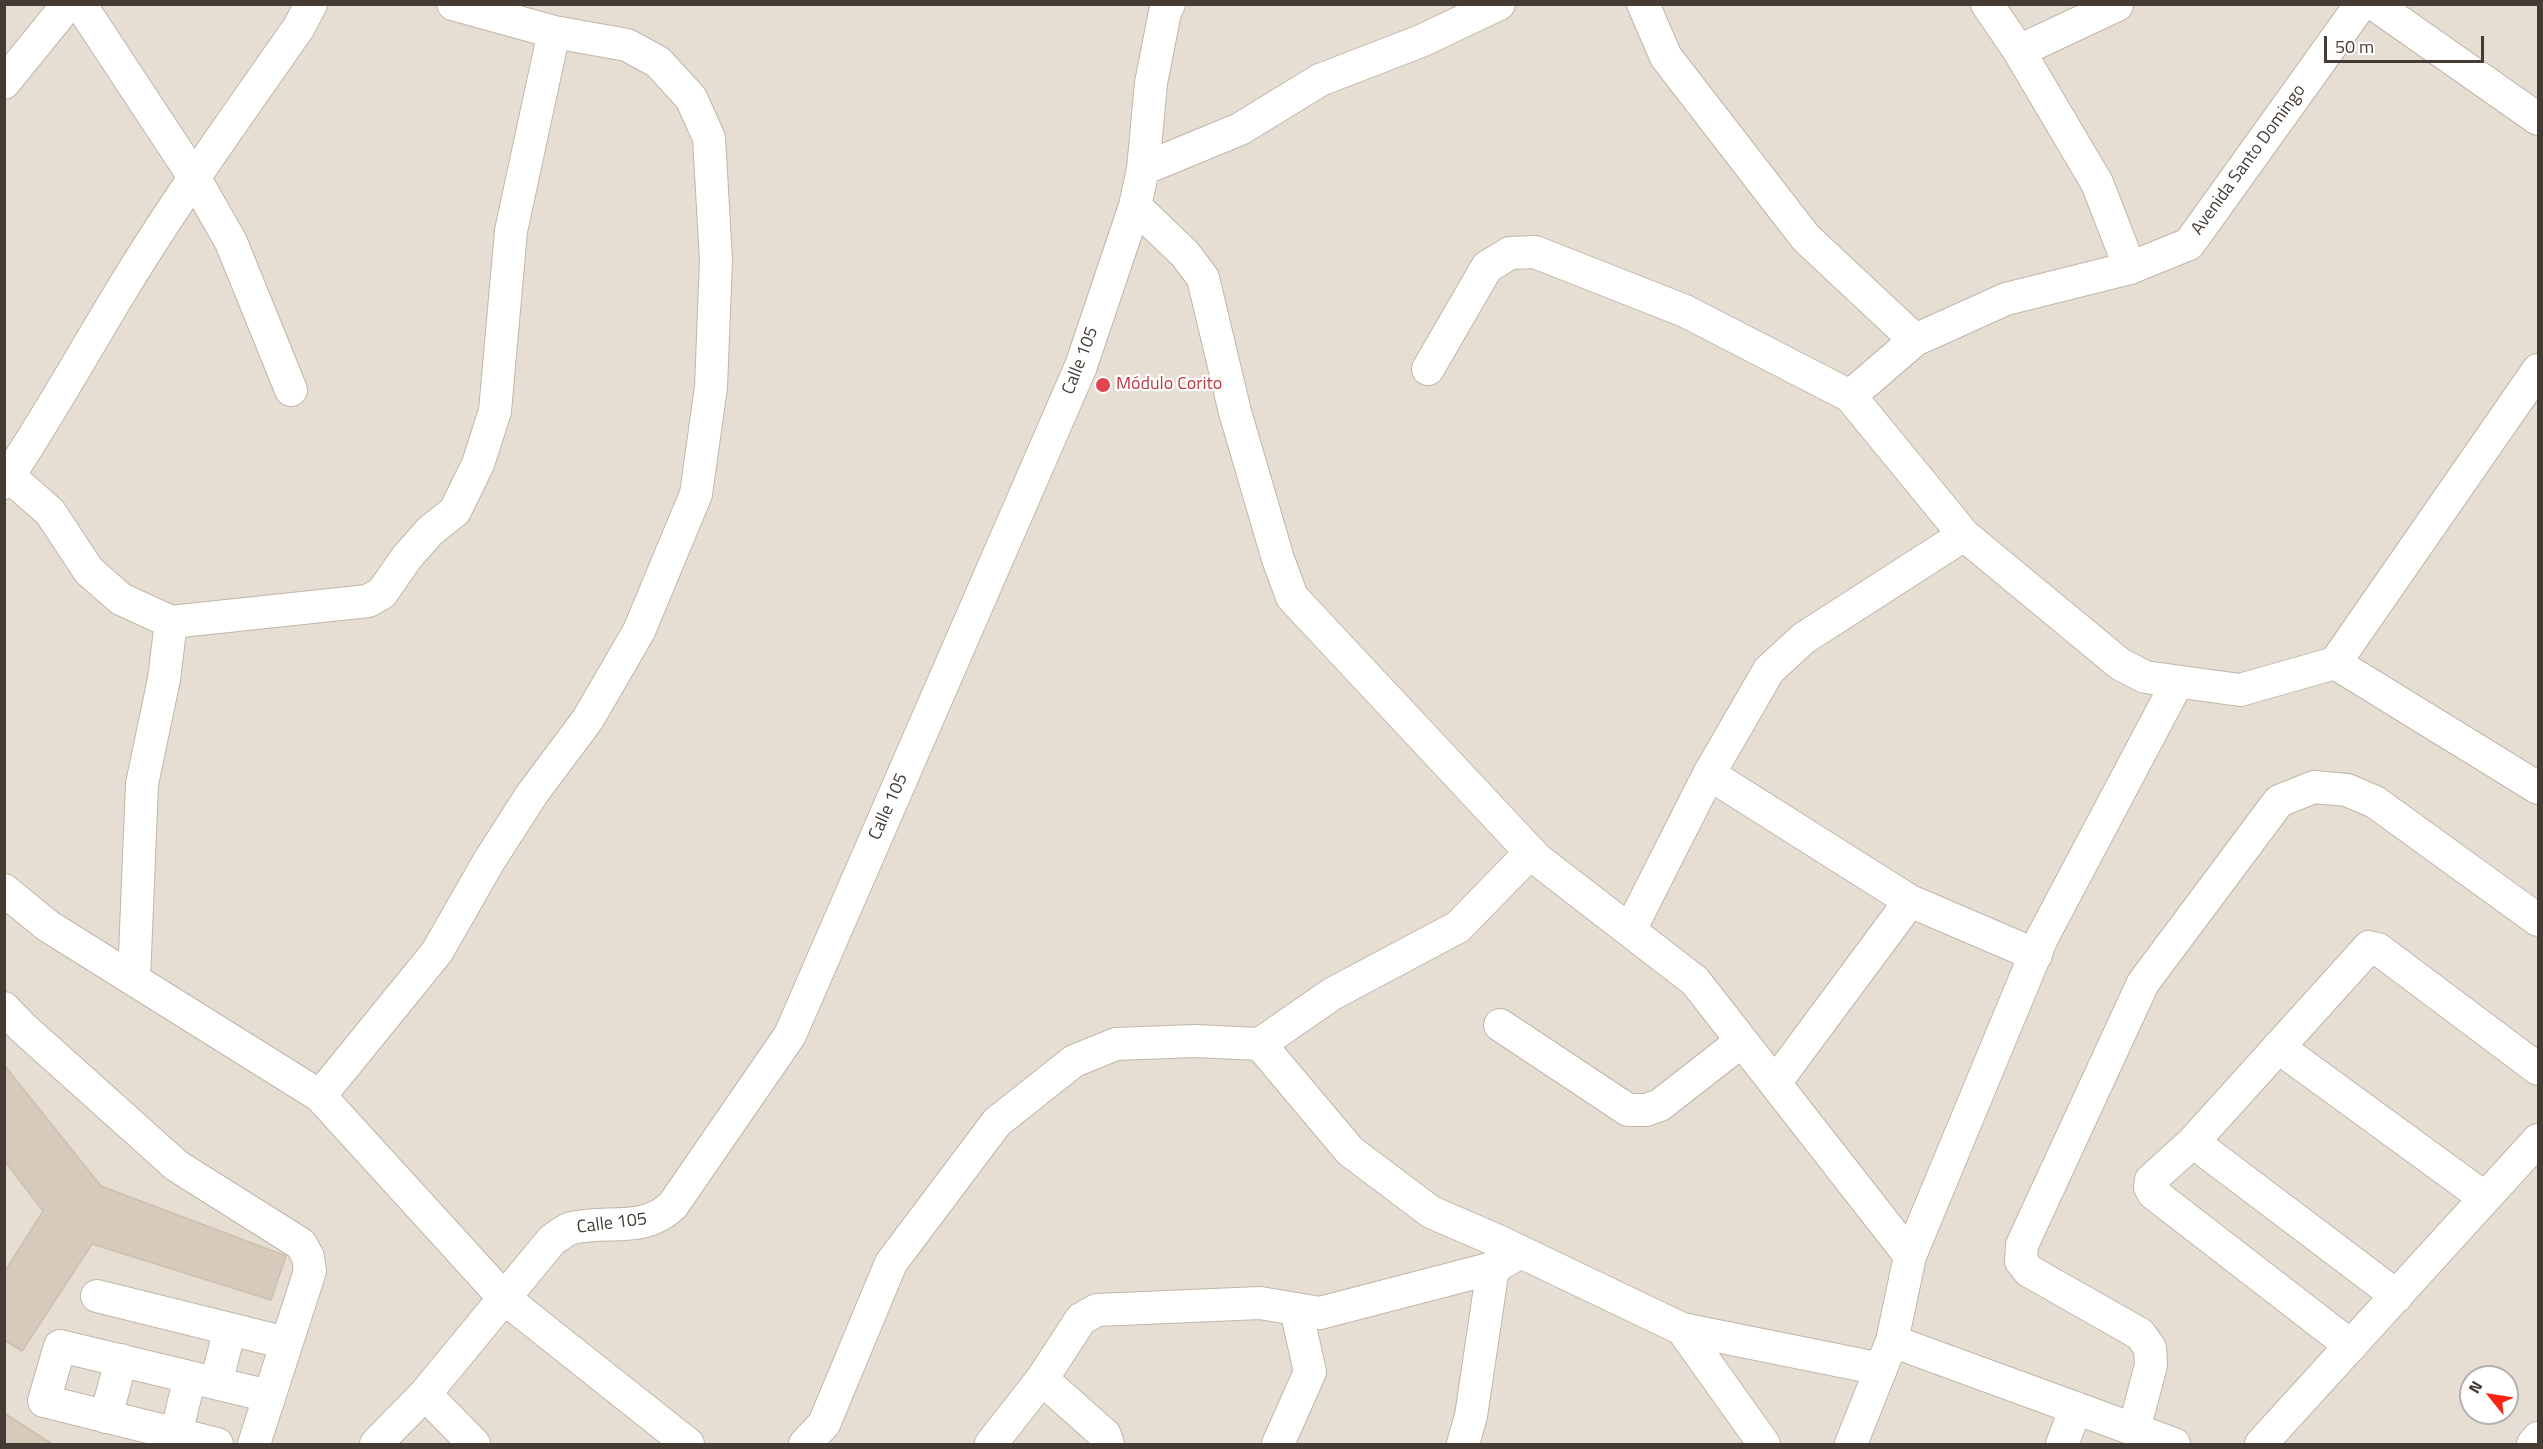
<!DOCTYPE html>
<meta charset="utf-8">
<style>
body{margin:0}
#map{position:relative;width:2543px;height:1449px;overflow:hidden;background:#f2ece4;font-family:"Titillium Web",sans-serif}
canvas{display:block}
.frame{position:absolute;inset:0;border:6px solid #443c34;pointer-events:none}
.north{position:absolute;left:2459px;top:1365px;width:60px;height:60px;box-sizing:border-box;background:#fff;border:2px solid #b4b1ae;border-radius:50%;rotate:300deg;font-size:16px;font-weight:700;line-height:24px;text-align:center;color:#443c34}
.north::after{content:'';display:block;margin:auto;width:21px;height:27px;background:#fa2313;clip-path:polygon(50% 0,100% 100%,50% 72%,0 100%)}
.scale{position:absolute;left:2324px;top:36px;width:160px;height:27px;box-sizing:border-box;border:3px solid #443c34;border-top:0;padding-left:8px;font-size:18px;line-height:21px;white-space:nowrap;color:#443c34;-webkit-text-stroke:4px #fff;paint-order:stroke}
</style>
<div id="map">
<canvas width="2543" height="1449"></canvas>
<div class="frame"></div>
<div class="north">N</div>
<div class="scale">50 m</div>
</div>
<script>
const ctx = document.querySelector('canvas').getContext('2d');
ctx.lineJoin = 'round';
function fillPath(path, color) { ctx.fillStyle = color; ctx.fill(path, 'evenodd'); }
function strokePath(path, color, width, dash) { ctx.strokeStyle = color; ctx.lineWidth = width; ctx.lineCap = dash ? 'butt' : 'round'; ctx.setLineDash(dash || []); ctx.stroke(path); }
function write(font, color, halo, rows, align = 'center') {
  ctx.font = font + ' "Titillium Web",sans-serif'; ctx.lineWidth = 4.5; ctx.setLineDash([]); ctx.textBaseline = 'middle'; ctx.strokeStyle = halo; ctx.fillStyle = color; for (const [text, x, y, turn = 0] of rows) {
    ctx.save(); ctx.translate(x, y); ctx.rotate((+turn || 0) * Math.PI / 180); ctx.textAlign = isNaN(turn) ? turn : align; if (halo) ctx.strokeText(text, 0, 0); ctx.fillText(text, 0, 0); ctx.restore();
  }
}
const residential = new Path2D(`
 M5,5H2538V1444H5ZM2471,1377H2507V1413H2471Z`);
const building = new Path2D(`
 M4,1065L101,1186L286,1256L271,1300L92,1244L22,1351L4,1340V1273L43,1211L4,1160Z
 M4,1413L52,1444H4Z`);
const minor = new Path2D(`
 M80,4L194,177L231,242L291,390
 M1643,4L1666,57L1806,238L1915,340
 M1987,4L2019,51L2097,183L2130,268
 M2374,4L2538,119
 M2019,51L2117,5
 M4,83L68,4
 M1143,169L1240,129L1320,80L1421,41L1499,4
 M1135,206L1185,254L1203,278L1235,412L1278,559L1292,597L1537,859L1695,981L1910,1256
 M1428,369L1487,267L1510,253L1535,252L1685,311L1850,396L1964,535L2120,664L2145,677L2240,690L2335,663L2538,370
 M1850,396L1915,340L2006,299L2130,268L2189,244L2361,4
 M9,476L50,512L89,571L121,599L171,622L368,601L382,593L407,557L430,531L455,511L478,464L495,411L511,231L554,32
 M4,483C45,422 80,359 118,296C174,203 237,116 299,27L311,4
 M2335,663L2538,788
 M1709,774L1910,901L2036,955
 M4,890L48,926L320,1096L504,1298L688,1444
 M1630,930L1709,774L1769,670L1804,638L1964,535
 M134,979L142,784L164,679L171,622
 M4,1008L22,1027L177,1166L301,1244L308,1257L310,1271L254,1444
 M1500,1025L1628,1110H1646L1660,1105L1742,1041
 M1260,1044L1350,1151L1431,1212L1498,1241L1682,1329L1881,1369
 M2278,1047L2485,1198
 M1775,1083L1910,901
 M320,1096L437,952L489,861L532,794L588,719L639,631L696,494L711,387L716,260L709,138L691,98L658,62L627,45L554,32L453,4
 M2193,1142L2397,1296
 M97,1296L230,1329
 M1682,1329L1764,1444
 M1892,1341L2174,1444
 M2351,1346L2153,1193L2150,1187L2151,1180L2193,1142L2369,947L2378,949L2538,1069
 M1042,1379L1105,1435L1108,1444
 M216,1383L230,1329L286,1343
 M425,1394L474,1444
 M106,1417L121,1360
 M2134,1430L2151,1365L2150,1348L2140,1334L2029,1271L2021,1261L2022,1245L2143,983L2279,801L2314,787L2347,790L2375,802L2538,920
 M176,1434L190,1377
 M217,1444L44,1401L60,1346L269,1396
 M376,1444L425,1394L552,1240C558,1236 565,1230 572,1228C608,1219 644,1234 673,1205L790,1035L1081,366L1135,206L1143,169L1151,83L1165,12L1169,4
 M805,1444L824,1424L891,1263L997,1122L1074,1061L1116,1044L1195,1041L1260,1044L1332,994L1458,927L1531,852
 M991,1444L1042,1379L1081,1319L1097,1310L1260,1303L1320,1313L1493,1268L1521,1252
 M1278,1444L1310,1372L1296,1309
 M1463,1444L1471,1416L1493,1268
 M1851,1444L1892,1341L1910,1256L2042,938L2177,683
 M2062,1444L2076,1408
 M2261,1444L2538,1140
 M2533,1444L2538,1438`);
const markers = [
 [1103,385,8,"#e0444e"]
];
const streetNames = [
 ["Avenida Santo Domingo",2249,160,-54],
 ["Calle 105",1081,361,-69],
 ["Calle 105",889,807,-66],
 ["Calle 105",612,1224,-7]
];
const healthNames = [
 ["Módulo Corito",1116,385]
];
fillPath(residential, '#e6ded2');
fillPath(building, '#d6cabc');
strokePath(building, '#cebeac', 1.5);
strokePath(minor, '#c0b6a9', 34);
strokePath(minor, '#fff', 32);
for (const [x, y, r, color] of markers) { const dot = new Path2D(); dot.arc(x, y, r, 0, 2 * Math.PI); ctx.fillStyle = color; ctx.fill(dot); strokePath(dot, '#fff', 2); }
write('18px', '#443c34', '#fff', streetNames);
write('18px', '#be3a42', '#fff', healthNames, 'left');
</script>
